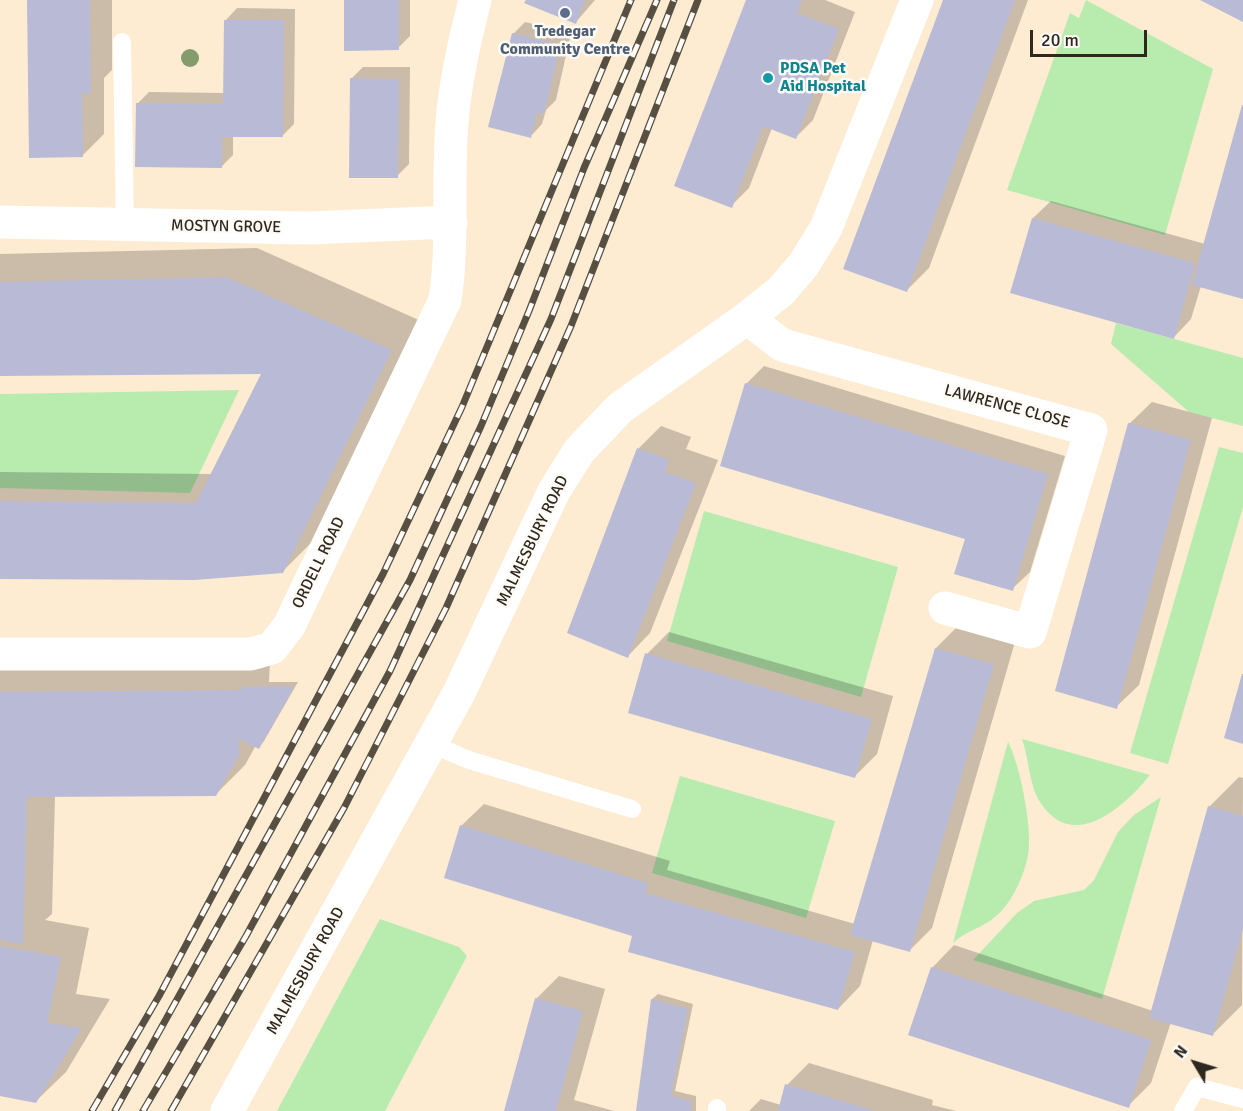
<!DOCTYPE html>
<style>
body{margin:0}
#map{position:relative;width:1243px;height:1111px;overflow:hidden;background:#fdebd2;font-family:Signika,sans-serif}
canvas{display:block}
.north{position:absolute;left:1165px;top:1033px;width:60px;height:60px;-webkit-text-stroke:4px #fefbf6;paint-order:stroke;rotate:308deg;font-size:16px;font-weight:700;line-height:24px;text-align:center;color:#2f281f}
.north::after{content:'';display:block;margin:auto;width:21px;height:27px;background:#2f281f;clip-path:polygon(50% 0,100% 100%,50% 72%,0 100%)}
.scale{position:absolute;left:1030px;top:30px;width:117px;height:27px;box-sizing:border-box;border:3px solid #2f281f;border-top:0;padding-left:8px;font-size:18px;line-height:21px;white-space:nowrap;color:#2f281f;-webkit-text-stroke:4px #fefbf6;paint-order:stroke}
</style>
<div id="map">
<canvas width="1243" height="1111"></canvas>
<div class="north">N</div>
<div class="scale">20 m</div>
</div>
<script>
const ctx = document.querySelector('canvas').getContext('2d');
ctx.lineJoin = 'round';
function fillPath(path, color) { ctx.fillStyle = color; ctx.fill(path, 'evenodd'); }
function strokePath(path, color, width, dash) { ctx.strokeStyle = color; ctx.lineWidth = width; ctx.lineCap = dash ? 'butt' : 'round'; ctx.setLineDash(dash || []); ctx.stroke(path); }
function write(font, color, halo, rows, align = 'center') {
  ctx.font = font + ' Signika,sans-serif'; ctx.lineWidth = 5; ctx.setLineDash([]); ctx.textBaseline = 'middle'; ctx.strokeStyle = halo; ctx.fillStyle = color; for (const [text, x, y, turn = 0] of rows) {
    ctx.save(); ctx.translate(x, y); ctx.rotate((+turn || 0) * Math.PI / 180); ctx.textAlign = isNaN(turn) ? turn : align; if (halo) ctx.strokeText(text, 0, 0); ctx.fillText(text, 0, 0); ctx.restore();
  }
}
const green = new Path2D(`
 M1086,0L1213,69L1165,235L1007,190L1070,13L1079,18Z
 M1116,323L1243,358V426L1189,412L1111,344Z
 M239,390L190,493L0,488V394Z
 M1219,447L1243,453V507L1168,764L1130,753Z
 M704,511L898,567L861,697L667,641Z
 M1022,739L1150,775C1125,806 1073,854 1040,802C1029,785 1029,758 1022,739Z
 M1008,742C1020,764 1033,831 1028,855C1024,876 1012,903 996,916C983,928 965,931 953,943Z
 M680,776L835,821L806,918L652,873Z
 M1161,797L1102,999L973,960L1017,913L1034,901L1084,890L1094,880L1118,832L1134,815Z
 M380,919L459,947L467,956L385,1111H277Z`);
const shadow = new Path2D(`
 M29,0H112V70L104,78V134L82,156Z
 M345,0H410V36L398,48Z
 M527,0H595L576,22Z
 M748,0H825L855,12L813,120L796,137L772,128L749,188L731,206Z
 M944,0H1028L929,268L906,291Z
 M237,8L295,9L294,124L282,136L233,135V155L221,167L137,104L149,92L225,93L226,20Z
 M525,22L571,33L556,100L546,110L542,124L531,136L513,34Z
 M363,67H410L409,164L397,176L351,79Z
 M1243,108V298L1201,286L1191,319L1174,337L1033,218L1051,201L1205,244Z
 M257,248L421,321L312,542L282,572L0,577V472L212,474L263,373L0,374V254Z
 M764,366L1065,456L1030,572L1012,589L966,538L746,384Z
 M1152,402L1212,418L1139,685L1116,707L1129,424Z
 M661,426L691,437L686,449L718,460L650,633L628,656L569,633L639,448Z
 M958,626L1015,642L932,928L910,950L873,940L860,986L838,1009L634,935L461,826L484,804L670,861L667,870L855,924L936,648Z
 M669,632L893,696L877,754L854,777L647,654Z
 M270,661L269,682H298L264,741L259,747L256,745L245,765L216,794L55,795L52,914L45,920L89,928L76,994L110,999L66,1072L36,1101L0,1094V664Z
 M1239,777L1243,778L1242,1005L1213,1034L1171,1022L1151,1083L1128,1106L932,968L954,945L1153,1011L1209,807Z
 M559,976L605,989L574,1100L614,1111H506L536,999Z
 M658,994L693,1004L675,1091L696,1096V1111H645L652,999Z
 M809,1063L933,1100L932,1105L956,1111H749L761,1099L781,1105L787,1085Z`);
const building = new Path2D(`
 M27,0H90L91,94L82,93L83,157L29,158Z
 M344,0H399V50L344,51Z
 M526,0H585L576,24L524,3Z
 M746,0H802L797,13L839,29L796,139L763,126L732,208L674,186Z
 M943,0H1015L907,292L843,269Z
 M1200,0H1243V22Z
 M224,20H284L283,137H222V168L135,167L136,103L223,104Z
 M512,33L560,45L544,114L537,112L531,138L488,127Z
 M350,78L399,79L398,178H349Z
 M1242,105H1243V299L1192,285Z
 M1032,218L1195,263L1174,339L1010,293Z
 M226,277L392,350L283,573L195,580L0,579V501L196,503L261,374L0,376V282Z
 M745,383L1048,474L1013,591L954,574L965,539L720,466Z
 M1128,423L1191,440L1117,709L1055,691Z
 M637,448L669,460L665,472L696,483L628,658L567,633Z
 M935,648L994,664L910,952L850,935Z
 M645,653L872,719L855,778L628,713Z
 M1242,674H1243V744L1224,738Z
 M283,686L294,687L259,749L239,739V755L216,796L27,797L23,944L0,940V692L241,690V687Z
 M1208,806L1243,816V929L1213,1036L1149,1018Z
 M460,825L648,883L645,893L855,952L838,1010L628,952L632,936L444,878Z
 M0,946L61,957L47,1023L82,1028L36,1103L0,1096Z
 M931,967L1151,1040L1129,1108L908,1035Z
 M535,998L583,1011L556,1111H504Z
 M651,999L688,1009L671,1096L691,1101V1111H636Z
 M785,1084L872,1110V1111H778Z`);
const lane = new Path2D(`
 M122,42L125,225
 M431,744L469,760L632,809
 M717,1111V1108
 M1183,1111L1197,1087L1243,1099`);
const street = new Path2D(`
 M0,222L309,228L451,222
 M747,318L782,345L1091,430L1030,632L945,608
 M0,654H251L272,648L289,626L445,300C454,241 447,182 452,122C455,81 465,39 475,0
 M227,1111L459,693L554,491L579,451L620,408L747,318L781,291L804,264L826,228L917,0`);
const rail = new Path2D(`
 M92,1111L159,996L383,574L462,407L631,0
 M115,1111L410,580L481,426L529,311L584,168L657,0
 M143,1111L246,936L390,671L551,319L674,0
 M171,1111L344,808L446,608L571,326L698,0`);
const trees = [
 [190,58]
];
const markers = [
 [565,13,6,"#5c6f8a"],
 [768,78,6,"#0f9aa8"]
];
const serviceNames = [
 ["Tredegar",565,32],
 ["Community Centre",565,50]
];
const cultureNames = [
 ["PDSA Pet",780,69],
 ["Aid Hospital",780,87]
];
const streetNames = [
 ["MOSTYN GROVE",226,227,1],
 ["LAWRENCE CLOSE",1007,407,15],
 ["MALMESBURY ROAD",533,541,-64],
 ["ORDELL ROAD",319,563,-64],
 ["MALMESBURY ROAD",306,971,-61]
];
fillPath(green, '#b7ecae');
fillPath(shadow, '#0003');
fillPath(building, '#b9bad5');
strokePath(lane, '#fff', 18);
strokePath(street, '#fff', 33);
strokePath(rail, '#584f43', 7);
strokePath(rail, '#fefbf6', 4.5, [14]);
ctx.fillStyle = '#849c6b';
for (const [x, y] of trees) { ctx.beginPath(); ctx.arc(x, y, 9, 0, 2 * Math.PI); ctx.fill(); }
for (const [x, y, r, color] of markers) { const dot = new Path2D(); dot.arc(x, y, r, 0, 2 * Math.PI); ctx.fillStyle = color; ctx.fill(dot); strokePath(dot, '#fefbf6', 2); }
write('bold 16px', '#4e5e75', '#fefbf6', serviceNames);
write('bold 16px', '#0d838f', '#fefbf6', cultureNames, 'left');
write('16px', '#2f281f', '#fefbf6', streetNames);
</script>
